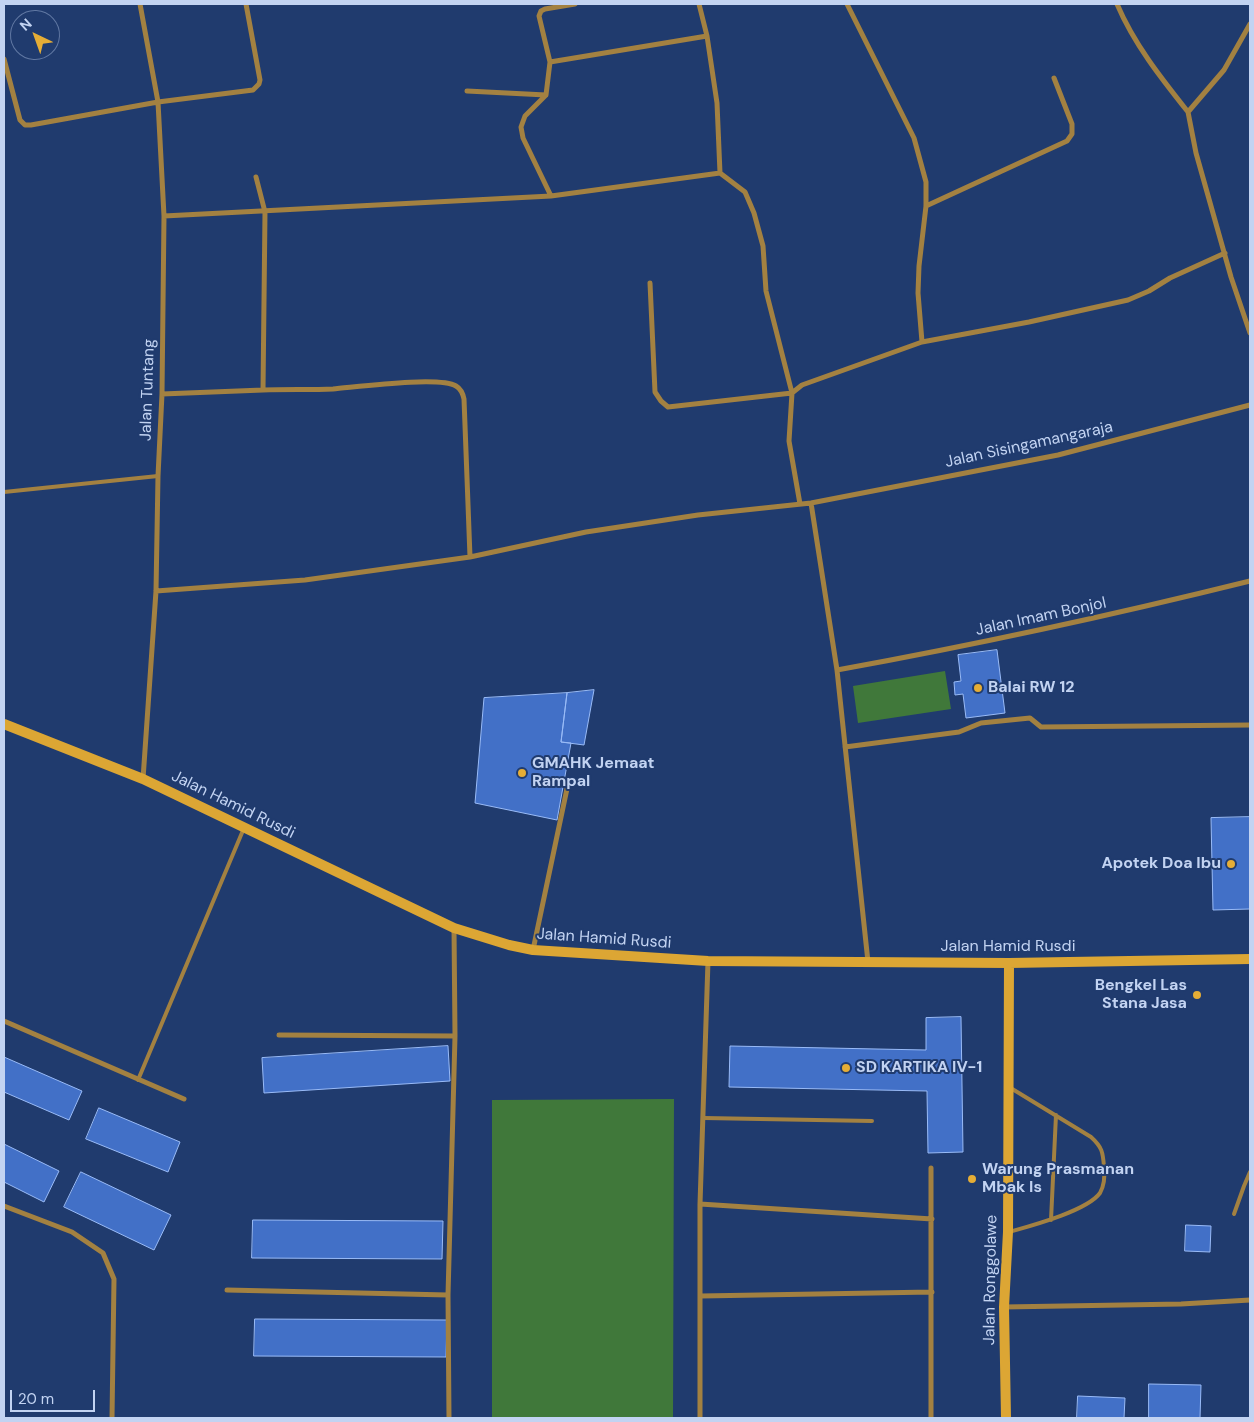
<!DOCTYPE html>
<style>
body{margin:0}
#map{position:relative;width:1254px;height:1422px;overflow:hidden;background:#203b6e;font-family:"DM Sans",sans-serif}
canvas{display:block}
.frame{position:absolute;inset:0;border:5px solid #c2d3f2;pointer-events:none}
.north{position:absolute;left:10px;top:10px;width:50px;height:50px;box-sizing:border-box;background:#203b6e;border:1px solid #6178a3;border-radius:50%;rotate:318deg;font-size:14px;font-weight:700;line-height:20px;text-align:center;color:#c2d3f2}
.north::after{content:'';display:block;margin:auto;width:18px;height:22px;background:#e5ad36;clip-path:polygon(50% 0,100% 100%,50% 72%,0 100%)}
.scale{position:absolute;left:10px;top:1390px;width:85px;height:22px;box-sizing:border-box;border:2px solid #c2d3f2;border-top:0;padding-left:6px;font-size:15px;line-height:18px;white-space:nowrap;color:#c2d3f2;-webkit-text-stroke:4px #203b6e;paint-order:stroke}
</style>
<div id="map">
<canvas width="1254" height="1422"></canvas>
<div class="frame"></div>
<div class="north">N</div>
<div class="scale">20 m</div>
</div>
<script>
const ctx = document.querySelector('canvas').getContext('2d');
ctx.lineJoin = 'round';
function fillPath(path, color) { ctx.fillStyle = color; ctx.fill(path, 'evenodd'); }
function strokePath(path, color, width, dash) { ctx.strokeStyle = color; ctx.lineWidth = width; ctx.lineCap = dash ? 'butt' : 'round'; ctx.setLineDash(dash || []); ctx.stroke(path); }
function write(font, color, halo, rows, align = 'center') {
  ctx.font = font + ' "DM Sans",sans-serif'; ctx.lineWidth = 4; ctx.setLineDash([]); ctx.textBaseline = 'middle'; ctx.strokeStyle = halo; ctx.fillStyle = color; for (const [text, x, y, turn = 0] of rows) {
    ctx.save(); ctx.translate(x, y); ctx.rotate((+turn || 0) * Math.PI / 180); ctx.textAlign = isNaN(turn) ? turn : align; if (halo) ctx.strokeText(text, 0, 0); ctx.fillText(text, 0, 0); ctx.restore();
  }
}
const green = new Path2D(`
 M945,671L951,709L858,723L853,686Z
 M674,1099L673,1418H492V1100Z`);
const building = new Path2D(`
 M997,650L1005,713L966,718L963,694L955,695L954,682L961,681L958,655Z
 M594,690L584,745L561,742L567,693Z
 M567,693L561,742L571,743L557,820L475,803L484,698Z
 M1250,817V909L1213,910L1211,818Z
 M961,1017L963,1152L928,1153L927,1091L729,1087L730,1046L926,1050V1018Z
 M448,1046L450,1081L264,1093L262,1058Z
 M4,1057L82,1091L69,1120L4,1092Z
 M99,1108L180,1142L168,1172L86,1139Z
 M4,1144L59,1171L44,1202L4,1182Z
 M81,1172L171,1215L154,1250L64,1207Z
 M253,1220L443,1221L442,1259L252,1258Z
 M1186,1225L1211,1226L1210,1252L1185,1251Z
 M255,1319L447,1320L446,1357L254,1356Z
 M1149,1384L1201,1385L1200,1418H1149Z
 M1078,1396L1125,1398L1124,1418H1077Z`);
const lane = new Path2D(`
 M4,492L158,476
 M138,1080L244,828
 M704,1118L872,1121
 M1234,1214L1244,1186L1250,1172
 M1051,1220L1056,1115
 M1009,1232C1030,1226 1087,1211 1100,1193C1105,1184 1105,1176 1104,1167C1103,1152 1102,1147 1091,1137L1009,1087`);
const street = new Path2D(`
 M140,4L158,102L164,216L162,394L158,476L156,591L143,779
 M699,4L707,36L717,103L720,173L745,192L754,213L763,246L766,291L792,393L789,441L800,504
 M1117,4C1134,44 1161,78 1188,112
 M1250,24L1224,70L1188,112L1196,153L1231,277L1250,333
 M4,59L20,120L25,125H31L158,102L253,90L259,84L260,80L246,4
 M550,62L707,36
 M467,91L546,95
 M551,196L523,138L521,127L525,116L546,95L550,62L539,16L541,11L545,9L575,4
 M926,206L1067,141L1072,134V124L1054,78
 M164,216L551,196L720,173
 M650,283L655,392L661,401L668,407L792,393L802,385L922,342L918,293L919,266L926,206V182L914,138L847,4
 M922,342L1029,322L1128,300L1149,291L1170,278L1225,253
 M263,390C286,389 310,390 333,389C357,387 439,376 456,386C461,389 463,394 464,399L470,557
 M162,394L263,390L265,212L256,177
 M811,503L837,670L868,962
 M156,591L305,580L470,557L586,532L698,515L811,503L1058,455L1250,405
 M837,670C975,645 1113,615 1250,581
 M845,747L959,732L981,723L1030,718L1041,727L1250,725
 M533,950L568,784
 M4,1021L184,1099
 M279,1035L455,1036
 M931,1168V1418
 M700,1204L932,1219
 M4,1206L72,1232L103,1253L114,1279L112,1418
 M227,1290L448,1295
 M701,1296L932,1292
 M1004,1307L1181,1304L1250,1300
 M449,1418L448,1295L455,1036L454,928
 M700,1418V1204L708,961`);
const secondary = new Path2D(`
 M4,724L143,779L454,928L509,945L533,950L708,961L1009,963L1250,959
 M1006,1418L1004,1307L1008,1232L1009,963`);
const markers = [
 [978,688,5,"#e5ad36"],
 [522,773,5,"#e5ad36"],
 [1231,864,5,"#e5ad36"],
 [1197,995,5,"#e5ad36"],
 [846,1068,5,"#e5ad36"],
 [972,1179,5,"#e5ad36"]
];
const streetNames = [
 ["Jalan Tuntang",148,390,-88],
 ["Jalan Sisingamangaraja",1029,445,-12],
 ["Jalan Imam Bonjol",1041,617,-12],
 ["Jalan Hamid Rusdi",233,805,26],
 ["Jalan Hamid Rusdi",604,939,4],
 ["Jalan Hamid Rusdi",1008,947],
 ["Jalan Ronggolawe",991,1280,-89]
];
const poiNames = [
 ["Balai RW 12",988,688],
 ["GMAHK Jemaat",532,764],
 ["Rampal",532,782],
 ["Apotek Doa Ibu",1221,864,"right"],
 ["Bengkel Las",1187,986,"right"],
 ["Stana Jasa",1187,1004,"right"],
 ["SD KARTIKA IV-1",856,1068],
 ["Warung Prasmanan",982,1170],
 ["Mbak Is",982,1188]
];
fillPath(green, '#40783a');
fillPath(building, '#4270c7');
strokePath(building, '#99bbf7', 1);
strokePath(lane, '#a38141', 4);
strokePath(street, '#a38141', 5);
strokePath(secondary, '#dca634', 10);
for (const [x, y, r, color] of markers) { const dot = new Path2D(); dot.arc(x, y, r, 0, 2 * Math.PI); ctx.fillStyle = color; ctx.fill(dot); strokePath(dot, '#203b6e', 2); }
write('16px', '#c2d3f2', '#203b6e', streetNames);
write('bold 16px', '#c2d3f2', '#203b6e', poiNames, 'left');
</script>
